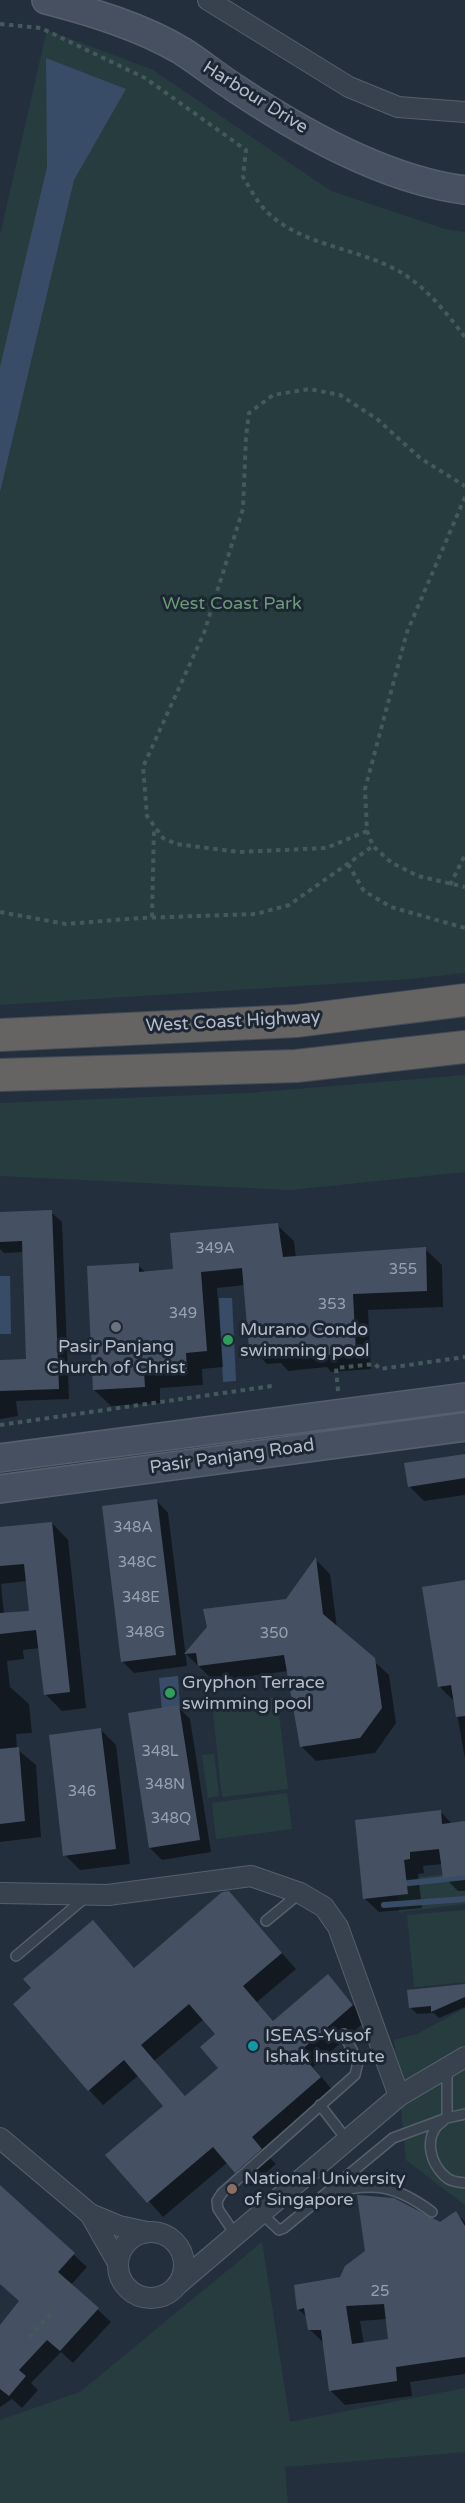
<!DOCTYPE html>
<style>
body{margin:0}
canvas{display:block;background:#242f3e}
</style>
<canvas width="465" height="2503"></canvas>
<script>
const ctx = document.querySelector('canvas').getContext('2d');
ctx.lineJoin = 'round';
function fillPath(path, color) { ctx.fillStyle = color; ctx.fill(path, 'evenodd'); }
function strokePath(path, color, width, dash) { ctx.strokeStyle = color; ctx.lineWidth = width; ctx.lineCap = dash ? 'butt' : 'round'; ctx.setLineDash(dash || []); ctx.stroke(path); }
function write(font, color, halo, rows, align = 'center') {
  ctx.font = font + ' "Varela Round",sans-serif'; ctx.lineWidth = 6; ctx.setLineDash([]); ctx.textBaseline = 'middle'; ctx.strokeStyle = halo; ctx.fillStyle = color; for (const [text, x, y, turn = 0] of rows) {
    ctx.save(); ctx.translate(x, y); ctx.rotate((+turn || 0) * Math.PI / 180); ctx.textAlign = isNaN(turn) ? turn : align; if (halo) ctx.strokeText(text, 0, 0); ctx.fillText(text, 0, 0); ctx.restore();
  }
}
const green = new Path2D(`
 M47,30L153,70L331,191L445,229L465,232V973L409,979L0,1005V235Z
 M465,1075V1172L290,1190L0,1176V1103L249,1093Z
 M277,1697L288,1789L222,1797L212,1704Z
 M214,1754L219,1796L208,1798L202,1755Z
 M287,1793L292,1829L216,1839L212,1803Z
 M465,1872V1904L399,1912L395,1880Z
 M465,1910V1982L414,1987L407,1915Z
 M465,2008V2205L406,2160L394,2040L417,2034Z
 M262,2242L290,2422L465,2388V2452L285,2467L288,2503H0V2420L80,2392Z`);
const water = new Path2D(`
 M46,58L126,89L74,180L0,492V367L47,167Z
 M0,1276H10L11,1334H0Z
 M219,1298H232L236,1381L223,1382Z
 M178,1676L180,1709L162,1710L159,1678Z`);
const shadow = new Path2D(`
 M51,1212L62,1222L69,1399L16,1401L18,1416L0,1419V1361L28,1360L24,1252L4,1253L0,1249V1214Z
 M277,1225L294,1241L296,1258L425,1249L442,1265L443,1307L368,1310L371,1369L331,1372L327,1367L288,1371L281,1363L267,1364L250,1347L245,1285L217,1288L223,1367L202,1369L203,1385L160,1388V1403L111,1406L94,1390L138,1265L146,1273L175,1270Z
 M464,1453H465V1495L424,1501L409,1486L465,1455Z
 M157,1501L168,1513L187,1666L134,1673L122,1661Z
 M52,1523L68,1540L86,1708L62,1711L45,1694L40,1648L23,1650L24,1659L7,1661L10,1687L29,1704L32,1733L16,1734L17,1749L36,1765L41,1837L0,1842V1530ZM27,1581L31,1612L4,1614L1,1584Z
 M316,1560L330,1574L337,1628L389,1675L396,1723L375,1753L316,1761L301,1746L288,1671L214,1681L186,1654L209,1627L286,1601Z
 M465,1581V1759L455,1702L440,1687Z
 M178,1707L190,1719L211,1852L162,1860L150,1848Z
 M101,1730L116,1745L130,1864L80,1870L65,1855Z
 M441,1812L452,1824L465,1822V1891H458L444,1877L442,1864L423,1866L424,1873L418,1874L422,1908L379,1912L364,1898Z
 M229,1893L296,1969L257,2002L274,2022L328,1976L367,2020L313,2067L335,2093L265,2153L276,2164L251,2186L228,2162L163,2217L107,2155L165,2106L139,2075L103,2105L89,2090L33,1989L93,1922L135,1969ZM204,2019L217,2034L220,2068L186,2097L154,2061Z
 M465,1986V2007L439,2018L434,2013L417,2014L410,2007Z
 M0,2187L87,2267L71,2285L111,2322L73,2363L61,2352L31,2383L38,2390L22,2408L12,2399L0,2407V2327L21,2302L0,2283Z
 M456,2213L465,2222V2374L410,2382L412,2396L345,2405L330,2390L325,2344L310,2330L308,2318L298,2309L342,2279ZM387,2319L390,2340L364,2344L360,2321Z`);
const stream = new Path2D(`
 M400,1884L465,1877
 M384,1905L465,1899`);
const building = new Path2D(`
 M52,1210L59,1389L0,1391V1360L26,1359L22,1241L0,1242V1212Z
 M278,1223L283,1257L426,1247L427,1291L353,1294L356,1353L313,1356V1351L271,1355L270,1346L249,1348L242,1268L201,1272L207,1351L186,1353L187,1369L144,1372L145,1387L93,1390L87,1266L139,1263V1272L173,1269L170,1233Z
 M465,1454V1478L408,1487L404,1463Z
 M157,1499L176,1655L121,1662L102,1506Z
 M52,1522L70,1692L44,1695L36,1630L0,1634V1613L29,1611L24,1564L0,1566V1527Z
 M316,1557L323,1614L375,1658L382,1708L360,1738L300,1747L284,1655L198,1666L196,1653L184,1654L207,1627L203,1609L286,1599Z
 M465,1580V1716L456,1717L451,1685L438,1687L422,1587Z
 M179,1705L200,1840L149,1848L128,1713Z
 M101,1728L116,1849L63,1856L49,1735Z
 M19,1747L25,1821L0,1824V1749Z
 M441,1810L442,1824L465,1821V1875L443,1878L439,1849L410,1852V1859L404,1860L408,1894L363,1899L355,1820Z
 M229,1891L282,1953L243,1986L273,2021L328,1974L353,2005L299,2052L321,2077L252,2137L262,2149L235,2173L213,2147L147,2203L105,2155L163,2106L124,2060L88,2091L13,2004L31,1988L23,1979L93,1920L134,1968L222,1892ZM189,2004L215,2034L200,2047L218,2068L185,2096L141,2045Z
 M465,1984V1997L431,2012V2006L409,2008L407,1990Z
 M0,2185L75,2253L58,2272L99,2308L60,2351L47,2340L19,2370L26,2376L9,2396L0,2389V2325L19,2301L0,2284Z
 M357,2195L394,2198L440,2222L456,2211L465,2226V2357L396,2367L397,2381L329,2391L321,2330H308L304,2308L297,2310L294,2285L340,2277L345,2266L365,2251ZM384,2304L388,2339L352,2344L346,2306Z`);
const path = new Path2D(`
 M0,24L41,28L145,78L246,150L243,177C250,188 257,202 266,211C304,249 365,247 408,277C430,292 448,315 465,337
 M465,497L407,632L365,789L367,831L373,846L392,863L418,876L465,887
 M367,831L326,848L239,852L176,844L163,838L147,816L143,767L204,633L243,509L246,437L249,413L273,395L309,389L340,395L377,419L420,458L465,486
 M348,864L364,891L391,907L465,928
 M450,885L465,855
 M0,912L66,924L140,918L256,914L289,905L373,846
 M152,917L154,829
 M338,1391L336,1368L375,1364L380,1369L465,1357
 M0,1425L272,1386
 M29,2337L54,2310`);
const service = new Path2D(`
 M266,1921L300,1893
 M16,1956L86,1897
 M320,2105L347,2140
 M447,2118V2069
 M443,2121C422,2135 430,2165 447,2178C452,2182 459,2182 465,2183
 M331,2193C374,2181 397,2186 432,2212
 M261,2213L279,2230L284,2228L393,2138L447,2118L465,2114
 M235,2234L218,2209L217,2201L222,2193L355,2075L358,2062L344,2034`);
const minor = new Path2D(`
 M208,0L349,87L398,107L465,112
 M0,1893L108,1895L251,1876L300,1893L324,1907L338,1927L399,2096
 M0,2138L90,2214L119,2226L147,2232
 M90,2214L118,2263
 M118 2265a33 33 0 1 1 66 0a33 33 0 1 1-66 0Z
 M177,2285L399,2096L465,2057`);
const secondary = new Path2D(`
 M46,0C92,12 142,27 182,51C201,63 219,78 238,90C304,134 386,180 465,190
 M0,1458L465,1397
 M0,1489L465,1427`);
const trunk = new Path2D(`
 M0,1035L296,1021L465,1000
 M0,1075L296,1066L465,1047`);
const markers = [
 [116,1327,6,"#6b7280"],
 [228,1340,6,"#2e9e5b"],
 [170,1693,6,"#2e9e5b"],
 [253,2046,6,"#0f9aa8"],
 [232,2189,6,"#8d6e63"]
];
const numberNames = [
 ["349A",215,1249],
 ["355",403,1270],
 ["353",332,1305],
 ["349",183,1314],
 ["348A",133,1528],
 ["348C",137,1563],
 ["348E",141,1598],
 ["348G",145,1633],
 ["350",274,1634],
 ["348L",160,1752],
 ["348N",165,1785],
 ["346",82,1792],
 ["348Q",171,1819],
 ["25",380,2292]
];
const streetNames = [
 ["Harbour Drive",255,98,32],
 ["West Coast Highway",233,1022,-3],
 ["Pasir Panjang Road",232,1457,-8]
];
const parkNames = [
 ["West Coast Park",232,604]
];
const poiNames = [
 ["Murano Condo",240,1330],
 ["swimming pool",240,1351],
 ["Pasir Panjang",116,1347,"center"],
 ["Church of Christ",116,1368,"center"],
 ["Gryphon Terrace",182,1683],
 ["swimming pool",182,1704],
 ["ISEAS-Yusof",265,2036],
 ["Ishak Institute",265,2057],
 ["National University",244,2179],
 ["of Singapore",244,2200]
];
fillPath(green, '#263c3f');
fillPath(water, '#394c67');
fillPath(shadow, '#0007');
strokePath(stream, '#394c67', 6);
fillPath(building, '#455162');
strokePath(service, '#565f6c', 12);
strokePath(minor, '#565f6c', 22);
strokePath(secondary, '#565f6c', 30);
strokePath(trunk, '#434c59', 34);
strokePath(path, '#44595c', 4, [4.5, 4.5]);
strokePath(service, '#38414e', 9);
strokePath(minor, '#38414e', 20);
strokePath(secondary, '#465061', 27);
strokePath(trunk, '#656462', 32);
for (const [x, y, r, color] of markers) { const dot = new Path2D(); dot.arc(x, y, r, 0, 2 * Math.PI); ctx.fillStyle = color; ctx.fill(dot); strokePath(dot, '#1d2633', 2); }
write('15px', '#98a1af', null, numberNames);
write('18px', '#b4bcc9', '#1d2633', streetNames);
write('18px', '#6b9a76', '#1d2633', parkNames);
write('18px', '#b4bcc9', '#1d2633', poiNames, 'left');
</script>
